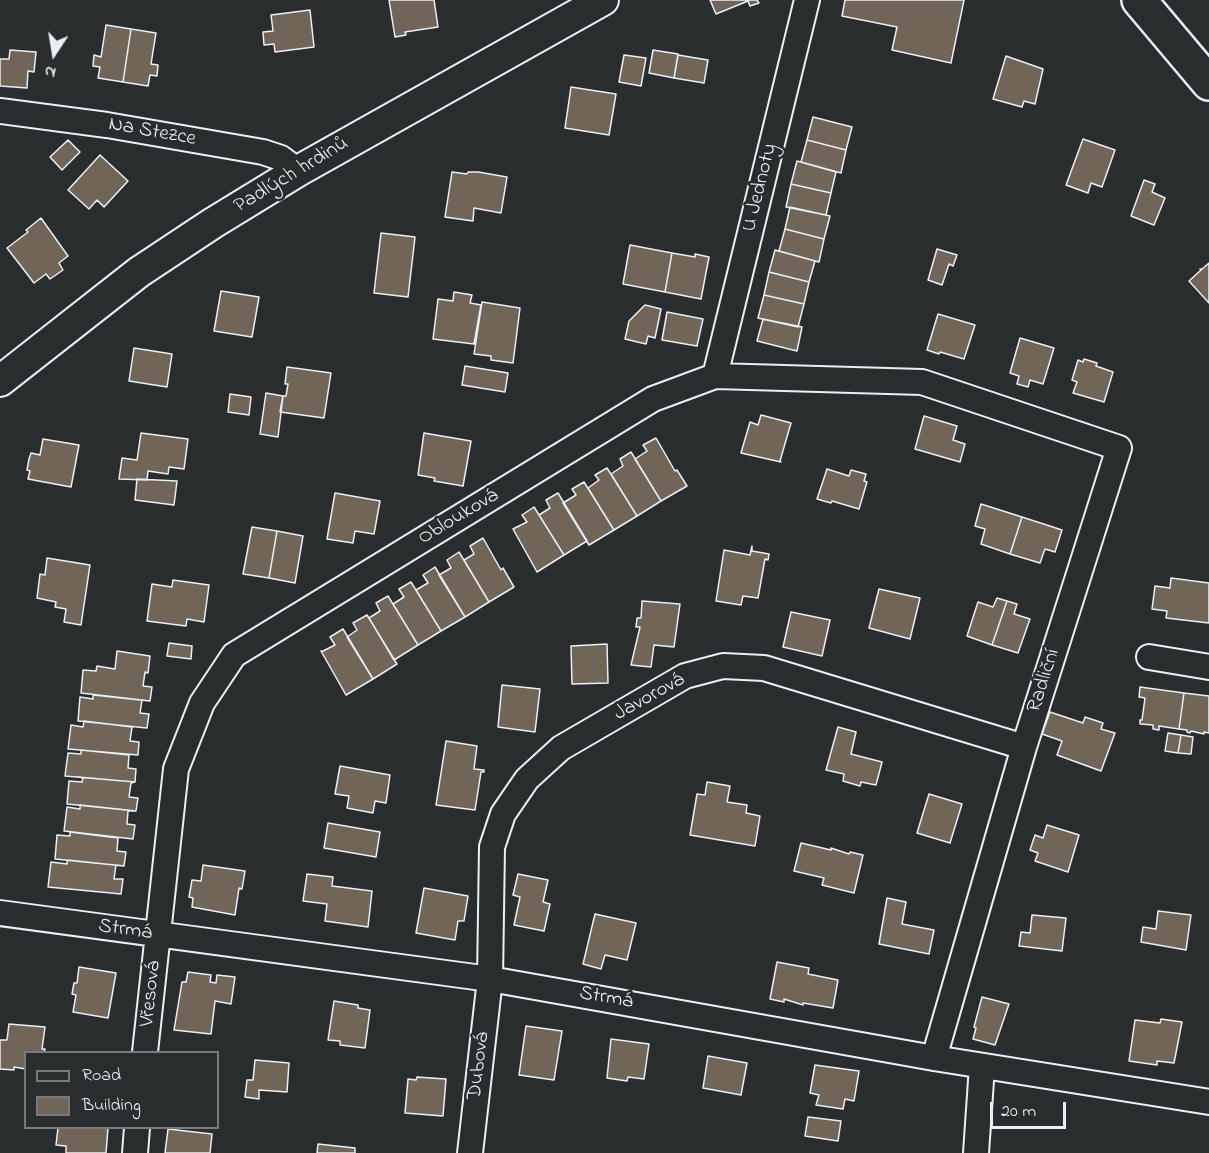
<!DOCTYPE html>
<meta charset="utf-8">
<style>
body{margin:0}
#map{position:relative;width:1209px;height:1153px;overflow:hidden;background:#2a2d2e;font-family:"Indie Flower",sans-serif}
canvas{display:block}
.legend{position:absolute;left:24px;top:1051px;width:195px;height:78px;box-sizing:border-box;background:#2a2d2e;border:2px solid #767b7f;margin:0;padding:8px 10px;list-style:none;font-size:18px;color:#e8f1f8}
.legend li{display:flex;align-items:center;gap:12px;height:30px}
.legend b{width:30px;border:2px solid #767b7f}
.north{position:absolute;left:24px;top:24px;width:60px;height:60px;-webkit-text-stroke:4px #2a2d2e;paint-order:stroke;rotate:192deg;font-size:16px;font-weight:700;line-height:24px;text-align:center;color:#e8f1f8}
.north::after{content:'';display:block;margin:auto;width:21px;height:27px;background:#e8f1f8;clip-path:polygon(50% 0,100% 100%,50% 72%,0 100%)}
.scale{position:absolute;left:990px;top:1102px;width:76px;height:27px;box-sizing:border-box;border:3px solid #e8f1f8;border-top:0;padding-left:8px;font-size:18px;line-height:21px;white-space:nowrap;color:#e8f1f8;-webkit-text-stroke:4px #2a2d2e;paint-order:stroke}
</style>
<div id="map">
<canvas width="1209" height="1153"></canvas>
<ul class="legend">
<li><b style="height:8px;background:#2a2d2e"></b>Road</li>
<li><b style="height:16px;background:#716557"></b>Building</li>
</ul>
<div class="north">N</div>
<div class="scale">20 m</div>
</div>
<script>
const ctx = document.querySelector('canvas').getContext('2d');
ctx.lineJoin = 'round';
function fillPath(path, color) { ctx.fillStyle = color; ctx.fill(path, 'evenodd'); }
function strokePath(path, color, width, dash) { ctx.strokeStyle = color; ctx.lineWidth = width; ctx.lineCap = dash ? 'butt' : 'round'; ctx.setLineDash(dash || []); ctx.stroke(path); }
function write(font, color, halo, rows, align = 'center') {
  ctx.font = font + ' "Indie Flower",sans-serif'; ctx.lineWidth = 5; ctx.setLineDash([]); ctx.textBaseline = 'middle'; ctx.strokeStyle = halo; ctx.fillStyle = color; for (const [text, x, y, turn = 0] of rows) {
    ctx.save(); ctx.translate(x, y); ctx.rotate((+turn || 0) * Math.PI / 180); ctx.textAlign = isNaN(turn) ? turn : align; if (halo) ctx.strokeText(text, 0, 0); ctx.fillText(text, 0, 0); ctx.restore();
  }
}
const building = new Path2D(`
 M389,0H434L438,27L405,32L406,35L395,37Z
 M710,0H757L759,3L750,6L748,1L716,14Z
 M845,0H964L951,63L892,50L897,27L842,16Z
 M310,10L314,47L275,52L274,44L264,45L263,32L273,31L271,15Z
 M106,25L131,29L123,82L98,78L100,67L93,66L94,55L101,57Z
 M131,29L156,33L151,64L158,65L157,76L150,75L148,86L123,82Z
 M10,50L36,52L34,72L28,71L27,88L0,86V59H9Z
 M653,50L678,54L674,78L649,73Z
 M624,55L646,58L641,86L619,82Z
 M678,55L708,60L704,83L674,78Z
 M1006,56L1043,69L1035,104L1024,101L1022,107L993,99Z
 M571,87L616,94L609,135L565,128Z
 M813,117L852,127L846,150L807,140Z
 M1083,139L1115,150L1102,187L1091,183L1088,193L1066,185Z
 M68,140L80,152L62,170L50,157Z
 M807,140L846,150L841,173L801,162Z
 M100,155L128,181L104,207L97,200L89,209L68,190Z
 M797,161L836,172L831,193L791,184Z
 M452,172L467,174L468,172H478L507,177L501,213L474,208L473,221L445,217Z
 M1144,180L1155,184L1152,192L1165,198L1154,225L1131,216Z
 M791,184L831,193L826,215L786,207Z
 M790,207L830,216L824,239L785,229Z
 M41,218L68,256L59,263L63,270L50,279L46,274L34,283L7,248L28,232L26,230Z
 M785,229L824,239L819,262L779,251Z
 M381,233L415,237L408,297L374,293Z
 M630,245L672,253L665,292L623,284Z
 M937,249L957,255L953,266L949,264L942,285L928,280Z
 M775,250L815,261L809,282L769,272Z
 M672,253L695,257V254L709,257L701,299L665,292Z
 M1209,263V303L1189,281L1201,270L1200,269H1202Z
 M769,272L809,282L804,304L764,295Z
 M221,291L259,297L252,337L214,331Z
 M454,292L472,295L470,303L481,305L474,344L433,339L438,299L453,301Z
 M764,295L804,304L798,327L758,318Z
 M482,302L520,308L513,363L491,360V356L474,354Z
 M645,305L661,309L655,338L648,336L646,344L625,339L629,321Z
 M667,312L703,319L697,346L662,340Z
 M938,314L975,325L964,359L940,352L939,354L927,350Z
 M763,319L802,327L797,351L757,341Z
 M1020,338L1054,348L1043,384L1030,380L1028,387L1017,384L1019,376L1010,373Z
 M134,348L172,354L167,387L129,381Z
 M1084,359L1097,363L1096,366L1113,372L1104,402L1073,393L1077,382L1072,380L1078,360L1083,362Z
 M465,366L508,373L505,392L462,385Z
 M287,367L331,373L324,418L280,412L283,396H286L288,384H285Z
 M266,393L283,396L278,437L260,434Z
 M230,394L251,397L249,415L228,412Z
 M761,415L791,423L780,461L781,462L741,453L750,422L758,425Z
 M924,416L957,426L953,440L965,444L960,462L915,449Z
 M141,433L188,439L184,469L169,467L168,474L148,471L147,480L119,479L122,458L137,460Z
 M424,433L471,441L463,486L434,481L435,478L418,475Z
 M656,438L675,471L677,470L687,486L661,501L635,459L647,451L643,445Z
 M43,439L79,445L71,487L28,479L30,471L27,470L29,459L31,453L40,455Z
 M631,452L661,501L637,516L611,474L623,466L620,459Z
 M607,468L637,516L614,530L588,488L599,480L595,475Z
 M827,469L849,476L851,470L866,474L864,481L867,482L859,509L832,501L831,503L817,499Z
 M137,479L177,481L174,505L135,500Z
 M584,482L614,530L589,545L563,503L576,495L572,489Z
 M335,493L380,501L374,534L355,531L353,543L327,539Z
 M558,493L587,541L564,555L539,515L550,508L546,500Z
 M981,504L1022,517L1010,554L981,544L985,529L975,526Z
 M534,507L564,555L537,572L513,529L527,522L522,515Z
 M1022,517L1062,530L1055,552L1045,549L1040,563L1010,554Z
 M252,527L277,531L269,578L243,574Z
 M277,531L303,536L295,583L269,578Z
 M483,538L501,570L503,568L514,587L489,602L464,560L474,554L470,546Z
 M752,546V551L769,554L768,560L765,559L758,598L743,596L741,605L716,601L724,550L750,555Z
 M459,552L489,602L465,617L439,575L451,568L447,560Z
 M47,558L90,565L81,625L64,622L66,609L55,607L56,602L37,598L40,574L45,575Z
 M435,567L465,617L441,631L416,590L428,583L423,575Z
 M1171,578L1209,583V623L1166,618L1167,611L1152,609L1155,586L1170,588Z
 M173,580L209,585L204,622L187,619L186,626L147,621L152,584L172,587Z
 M411,582L441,631L418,645L393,604L404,597L399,589Z
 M879,589L920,598L910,639L869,628Z
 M388,596L418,645L394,660L369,618L380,611L376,603Z
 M997,598L1007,601L992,645L967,636L978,602L993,607Z
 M642,601L680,604L674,647L654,645L651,667L631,665L640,627H636L637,618H641Z
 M1007,601L1017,604L1014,614L1030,619L1018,653L992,645Z
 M791,612L830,620L822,656L783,647Z
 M367,615L397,664L373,679L347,637L357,630L353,623Z
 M343,629L373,679L346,695L321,651H323L335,645L330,637Z
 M169,643L192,646L191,659L167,656Z
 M607,644L608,683L572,684L571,646Z
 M117,651L150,656L148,673L145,672L143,686L152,687L150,701L81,693L83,670L96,671L97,666L115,669Z
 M502,685L540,689L535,732L498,727Z
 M1140,687L1184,693L1179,729L1159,726V730L1153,729V725L1140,724V720H1142L1145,698L1139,697Z
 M1184,693L1209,696V733L1204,732V734L1191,731L1190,733L1187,732V730L1179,729Z
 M93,695L150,701L142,700L140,713L149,714L147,728L78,721L80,697L93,699Z
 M1050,712L1083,723L1085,717L1103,723L1101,729L1115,733L1101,771L1057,755L1062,741L1042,734Z
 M84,721L132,727L130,741L139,742L138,755L68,749L71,725L83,727Z
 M838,727L856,732L851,754L882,762L876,785L861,782L860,786L843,781L844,774L826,770Z
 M1168,733L1181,735L1178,753L1165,751Z
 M1181,735L1193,737L1191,754L1178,753Z
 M446,741L477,746L474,769L484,770V772H481L475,810L436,805Z
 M81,750L129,755L128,768L136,769L135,782L65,776L68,753L81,754Z
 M340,766L390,775L386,803L375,801L373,813L347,808L349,796L335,794Z
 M78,777L135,782L131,783L129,797L138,798L136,811L67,804L69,781L82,782L83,778Z
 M707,782L730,786L727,802L747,805L746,813L760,816L755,846L690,835L697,794L705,795Z
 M929,794L962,804L950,843L917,833Z
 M80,805L136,811H128L127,824L135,825L133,839L64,831L67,807L80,809Z
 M328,823L380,832L376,857L324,848Z
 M1047,825L1079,835L1068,872L1035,861L1038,853L1030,850L1035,835L1043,838Z
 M70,832L118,838L117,851L126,852L124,866L55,859L57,835L70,836Z
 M801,843L831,850V848L849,854L850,852L863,855L854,893L822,885L824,878L794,871Z
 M67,860L124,866L116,865L114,879H123L121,894L48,887L51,862L67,864Z
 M203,865L245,871L242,889L239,888L235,915L192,907L193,898L189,897L192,880L201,881Z
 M307,874L333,877L332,886L372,891L368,927L325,921L327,904L303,901Z
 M518,874L548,880L543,902L550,904L544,931L514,925L520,897L513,895Z
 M424,888L468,896L464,921H458L455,940L416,933Z
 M887,898L906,902L902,924L934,930L929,954L879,944Z
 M1158,911L1191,915L1186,950L1141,942L1143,927L1156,929Z
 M595,914L636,923L627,960L605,955L601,969L583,964Z
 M1032,915L1066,918L1062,951L1019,946L1021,932L1030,933Z
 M777,962L809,968L808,974L838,980L833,1008L803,1003V1005L784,999V1002L770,999Z
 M79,967L116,973L108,1018L73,1012L76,995L72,994L74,983H77Z
 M188,972L211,975L210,982L216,983L217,975L235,977L231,1004L215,1001L211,1034L174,1030L182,982H186Z
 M982,997L1009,1004L995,1045L973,1039L976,1028L974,1027Z
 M334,1001L358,1005V1008L370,1010L365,1048L340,1045V1041L328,1040Z
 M1161,1019L1182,1022L1174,1063L1157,1061V1065L1129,1061L1135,1020L1160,1023Z
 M9,1024L45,1027L42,1049H45L44,1052H26V1069L14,1067V1070L0,1069V1040H7Z
 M526,1026L562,1031L554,1080L519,1075Z
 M611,1039L649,1044L644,1079L628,1077L627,1081L607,1078Z
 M708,1056L747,1063L741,1095L703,1088Z
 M255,1060L289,1063L287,1092L259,1090V1099L245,1097L247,1080H253Z
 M815,1065L859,1071L854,1101L845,1099L843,1109L816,1105L819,1095L810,1093Z
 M417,1077L446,1079L443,1116L405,1113L408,1079L416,1080Z
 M808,1117L841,1121L838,1141L805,1136Z
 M58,1128H108L106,1153H66V1146L56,1145Z
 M168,1129L212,1134L210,1153H165Z
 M318,1144L355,1148V1153H317Z`);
const minor = new Path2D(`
 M0,111L107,125L263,152L281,158L298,171
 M715,376L807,0
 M1149,657L1209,667
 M0,913L490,979L934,1058L1209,1102
 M145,1052L176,769L202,703L234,655L653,399L715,376L922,382L1119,448L1024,747L934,1058
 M135,1153L137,1128
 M470,1153L490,979L492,847L503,814L527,779L561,748L685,676L723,666L764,668L1024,747
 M976,1153L982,1066`);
const tertiary = new Path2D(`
 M0,381L139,272L213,223L298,171L603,0`);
const primary = new Path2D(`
 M1139,0L1209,83`);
const streetNames = [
 ["Na Stezce",152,133,10],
 ["Padlých hrdinů",292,176,-31],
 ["U Jednoty",761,188,-76],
 ["Oblouková",459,518,-31],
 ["Radliční",1045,681,-72],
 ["Javorová",650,698,-29],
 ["Strmá",125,931,8],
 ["Vřesová",152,994,-84],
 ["Strmá",606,999,10],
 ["Dubová",480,1066,-83]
];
fillPath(building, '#716557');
strokePath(building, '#e8f1f8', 1.5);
strokePath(minor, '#e8f1f8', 28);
strokePath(tertiary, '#e8f1f8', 34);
strokePath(primary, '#e8f1f8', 38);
strokePath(minor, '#2a2d2e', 24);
strokePath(tertiary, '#2a2d2e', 30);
strokePath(primary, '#2a2d2e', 33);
write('21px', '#e8f1f8', '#2a2d2e', streetNames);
</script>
